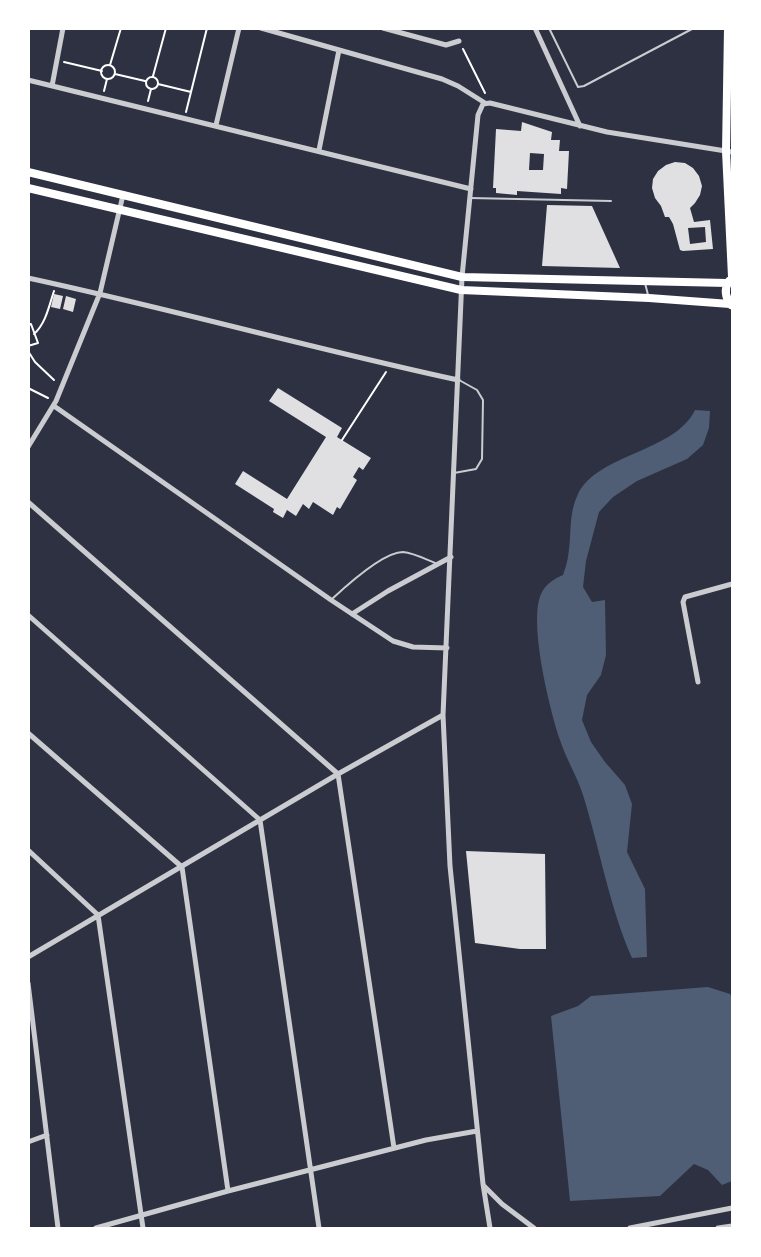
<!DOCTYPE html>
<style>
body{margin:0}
#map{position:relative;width:761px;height:1257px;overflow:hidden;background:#2d3142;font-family:"Fira Sans",sans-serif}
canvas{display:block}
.frame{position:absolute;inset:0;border:30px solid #fff;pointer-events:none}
</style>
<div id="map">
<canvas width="761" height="1257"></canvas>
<div class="frame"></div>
</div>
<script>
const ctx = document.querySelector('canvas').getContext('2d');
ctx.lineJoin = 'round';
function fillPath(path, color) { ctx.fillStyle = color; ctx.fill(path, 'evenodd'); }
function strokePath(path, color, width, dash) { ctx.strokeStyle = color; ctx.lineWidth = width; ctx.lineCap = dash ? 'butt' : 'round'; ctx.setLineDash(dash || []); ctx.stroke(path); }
const water = new Path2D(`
 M695,410L710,411L709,428L703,445L687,459L637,481L613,497L599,512L586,561L583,587L592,602L605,600L606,655L601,675L587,695L582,720L591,742L605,762L625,785L632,804L627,852L645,889L647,957L632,958C609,906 600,849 583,795C577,776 566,759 560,740C550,711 527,618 542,592C547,583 554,579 563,575C565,569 567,563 568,557C572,535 568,515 578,494C597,454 675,452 695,410Z
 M708,987L730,994L732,998V1181L722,1185L708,1170L694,1164L660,1196L570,1201L551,1016L578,1006L591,996Z`);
const building = new Path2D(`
 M522,122L552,132L551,140H560L559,151H569L567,189L561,188V194L517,191V195L496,193V188H493L496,129L521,131ZM530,153L544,154L543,170H529Z
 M675,162L685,163L693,168L699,176L702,186L700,195L695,203L690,208L694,222L710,220L713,249L683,251L680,250L673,224L669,217H665L661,206L655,198L652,188L653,179L658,171L666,165ZM705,227L706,242L690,244L688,228Z
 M547,205L592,206L620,268L542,266Z
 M54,294L63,296L60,309L51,307Z
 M66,296L76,299L73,312L63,309Z
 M278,388L342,428L337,437L371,458L363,470L359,467L353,477L357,480L340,509L337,507L333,515L313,502L309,509L303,504L296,516L287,510L283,518L273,512L274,509L235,484L243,471L287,499L326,437L269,401Z
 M466,851L545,854L546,949H520L475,943Z`);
const path = new Path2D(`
 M463,49L485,93
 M64,62L102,71
 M110,65L121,28
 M101 72a7 7 0 1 1 14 0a7 7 0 1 1-14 0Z
 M115,74L145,81
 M153,76L166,28
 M146 83a6 6 0 1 1 12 0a6 6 0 1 1-12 0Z
 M158,84L191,92
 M104,91L107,79
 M148,101L151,89
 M186,112L207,28
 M28,325L31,324L38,343L28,346
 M34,334C46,323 49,306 54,291
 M28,351L35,362L54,380
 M28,388L48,398
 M342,440L386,372`);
const service = new Path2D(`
 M549,28L578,87L584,86L692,29
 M470,198L611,201
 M645,283L648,295
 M454,473L476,469L482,459L483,400L477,390L459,380
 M332,599C346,586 384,552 403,552C414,553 425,559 435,563`);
const minor = new Path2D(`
 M261,28L442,79L458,86L485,103
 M383,28L446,45L459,41
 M535,28L580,126
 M28,80L471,189
 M52,86L63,28
 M216,125L239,28
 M319,150L339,50
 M28,278C172,309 314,349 458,380
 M54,406L331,600L393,641L413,647L447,648
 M28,447L56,401L100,293L123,195
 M28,502L338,774L394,1148
 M352,614L388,591L451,557
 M28,615L260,820L319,1228
 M698,682L683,602L685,597L732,584
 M28,733L182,867L228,1191
 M28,850L98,915L143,1228
 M28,957L338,774L443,715
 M28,983L58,1228
 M28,1142L47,1135
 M484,1186L502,1204L534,1228
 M96,1228L228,1191L426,1140L477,1131
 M490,1228L483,1184L450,866L443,715L462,277L478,115L483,104L490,103L607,132L732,152
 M630,1228L732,1208
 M718,1228L732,1226`);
const secondary = new Path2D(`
 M728,28L726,151L732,277
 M28,172L462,277L727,283
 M28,188L461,290L649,298L730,304
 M729,281C724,289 725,297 731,305`);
fillPath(water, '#4f5d75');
fillPath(building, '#e0e0e3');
strokePath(path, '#fff', 2);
strokePath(service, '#caccd0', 2);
strokePath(minor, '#caccd0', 5);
strokePath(secondary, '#fff', 8);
</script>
